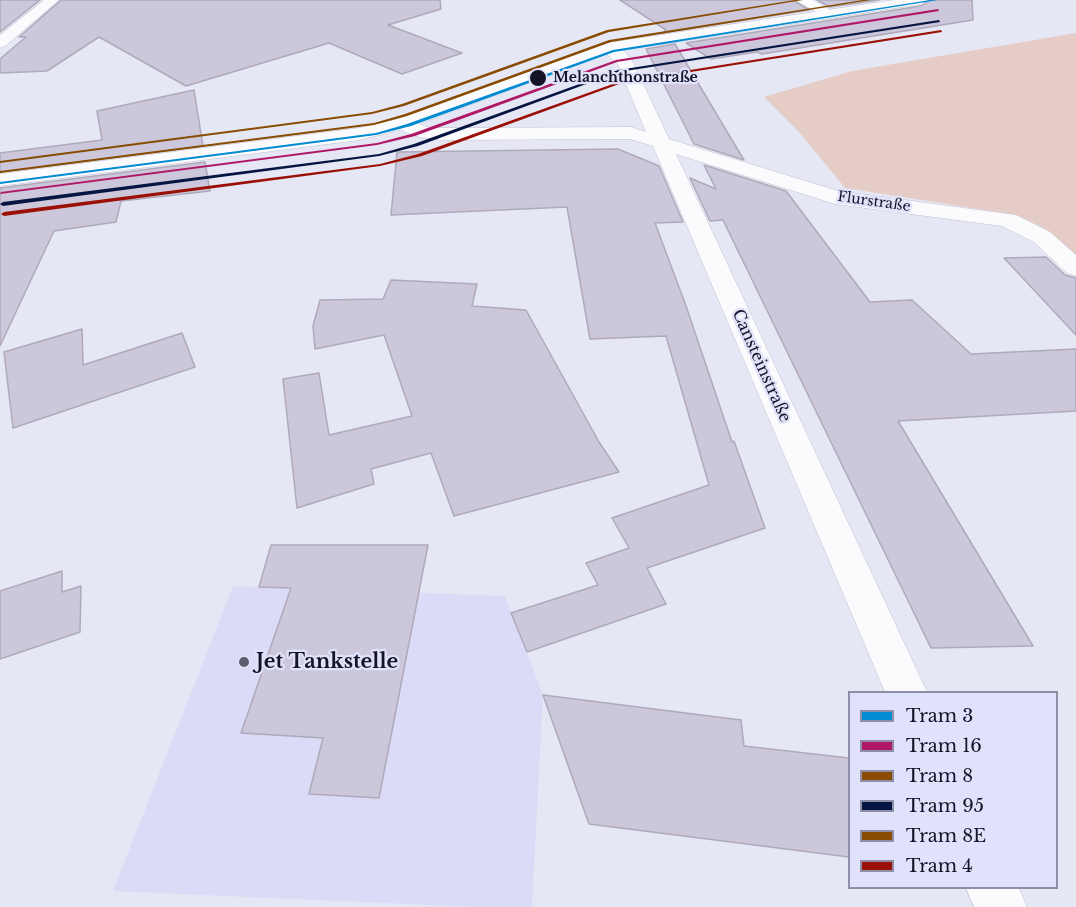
<!DOCTYPE html>
<meta charset="utf-8">
<style>
body{margin:0}
#map{position:relative;width:1076px;height:907px;overflow:hidden;background:#e6e7f4;font-family:"Libre Baskerville",serif}
canvas{display:block}
.legend{position:absolute;left:848px;top:691px;width:210px;height:198px;box-sizing:border-box;background:#e0e1fa;border:2px solid #8e8fa6;margin:0;padding:8px 10px;list-style:none;font-size:18px;color:#141328}
.legend li{display:flex;align-items:center;gap:12px;height:30px}
.legend b{width:30px;border:2px solid #8e8fa6}
</style>
<div id="map">
<canvas width="1076" height="907"></canvas>
<ul class="legend">
<li><b style="height:8px;background:#008bd2"></b>Tram 3</li>
<li><b style="height:8px;background:#af1867"></b>Tram 16</li>
<li><b style="height:8px;background:#884b00"></b>Tram 8</li>
<li><b style="height:8px;background:#051541"></b>Tram 95</li>
<li><b style="height:8px;background:#884b00"></b>Tram 8E</li>
<li><b style="height:8px;background:#9b1006"></b>Tram 4</li>
</ul>
</div>
<script>
const ctx = document.querySelector('canvas').getContext('2d');
ctx.lineJoin = 'round';
function fillPath(path, color) { ctx.fillStyle = color; ctx.fill(path, 'evenodd'); }
function strokePath(path, color, width, dash) { ctx.strokeStyle = color; ctx.lineWidth = width; ctx.lineCap = dash ? 'butt' : 'round'; ctx.setLineDash(dash || []); ctx.stroke(path); }
function write(font, color, halo, rows, align = 'center') {
  ctx.font = font + ' "Libre Baskerville",serif'; ctx.lineWidth = 4.5; ctx.setLineDash([]); ctx.textBaseline = 'middle'; ctx.strokeStyle = halo; ctx.fillStyle = color; for (const [text, x, y, turn = 0] of rows) {
    ctx.save(); ctx.translate(x, y); ctx.rotate((+turn || 0) * Math.PI / 180); ctx.textAlign = isNaN(turn) ? turn : align; if (halo) ctx.strokeText(text, 0, 0); ctx.fillText(text, 0, 0); ctx.restore();
  }
}
const built = new Path2D(`
 M233,586L505,596L543,695L532,907H473L113,891Z`);
const green = new Path2D(`
 M1076,33V255L1046,229L1017,215L845,188L800,133L764,97L852,71Z`);
const building = new Path2D(`
 M0,0H40L0,32Z
 M61,0H440L441,9L388,25L462,53L402,74L329,43L186,86L99,37L47,71L0,73V59L26,37H19Z
 M620,0H793L809,10L662,33L666,30Z
 M817,0H879L830,7Z
 M930,0H972L973,20L762,54L757,52L711,59L686,43L921,6Z
 M675,44L720,120L744,160L694,144L646,49Z
 M194,90L203,146L0,172V153L102,140L97,111Z
 M618,149L659,166L683,222L655,223L686,306L732,442L734,441L765,528L647,568L666,604L527,652L511,613L598,585L586,563L629,548L612,518L709,485L666,336L590,339L567,207L391,215L397,152Z
 M205,162L210,191L121,201L116,222L54,231L0,346V188Z
 M704,165L786,191L870,302L912,300L971,354L1076,349V411L898,421L1033,646L931,648L723,220L710,221L690,178L716,189Z
 M1046,257L1065,275L1076,278V335L1004,258Z
 M391,280L477,284L472,306L526,310L599,442L619,472L454,516L431,453L371,469L374,484L297,508L283,379L319,373L329,435L412,416L384,335L315,349L313,326L320,300L383,299Z
 M82,329L83,365L182,333L195,367L13,428L4,352Z
 M271,545H428L379,798L309,794L323,738L241,733L291,588L259,587Z
 M62,571V592L81,586L80,632L0,659V591Z
 M543,695L741,720L744,746L849,758V857L589,824Z`);
const minor = new Path2D(`
 M44,0H59L5,46L0,48V35Z
 M795,0H813L837,14L835,17H825Z
 M607,43L624,51L633,62L669,139L838,191L1016,215L1050,232L1076,255V276L1067,273L1034,242L1002,226L835,204L676,154L927,692H885L653,146L630,139L442,140C426,138 405,137 395,123L397,119L404,117L426,127L442,128L631,127L646,132L617,63L599,48Z
 M966,888H1019L1027,907H974Z`);
const tertiary = new Path2D(`
 M894,0H928L921,4L610,52L411,127L359,140L0,186V174L359,128L398,119L607,43Z`);
const tram1 = new Path2D(`
 M930,0H938L614,52L411,126L376,135L0,184V182L376,133L407,124L613,50Z`);
const tram2 = new Path2D(`
 M938,9L939,11L617,62L415,136L377,145L0,194L1,192L377,143L411,134L616,60Z`);
const tram3 = new Path2D(`
 M863,0H871L611,42L407,116L374,125L0,173V171L374,123L405,114L609,40Z`);
const tram4 = new Path2D(`
 M939,20L940,22L619,72L418,146L379,156L3,206L0,204L3,202L379,154L414,144L618,70Z`);
const tram5 = new Path2D(`
 M795,0H803L609,32L404,106L372,114L0,163V161L372,112L402,104L607,30Z`);
const tram6 = new Path2D(`
 M941,30L942,32L622,83L422,156L380,166L4,216L1,214L4,212L380,164L418,154L621,81Z`);
const markers = [
 [538,78,9,"#141328"],
 [244,662,6,"#5e5d6f"]
];
const farStopnames = [
 ["Melanchthonstraße",553,78]
];
const farStreetnames = [
 ["Flurstraße",874,202,8]
];
const streetNames = [
 ["Cansteinstraße",761,366,66]
];
const nearPoinames = [
 ["Jet Tankstelle",256,662]
];
fillPath(built, '#dbdbf8');
fillPath(green, '#e6ccc6');
fillPath(building, '#ccc7da');
strokePath(building, '#aeaaba', 1.5);
strokePath(minor, '#c0c0d1', 1);
strokePath(tertiary, '#c0c0d1', 1);
fillPath(minor, '#fbfbfd');
fillPath(tertiary, '#fbfbfd');
fillPath(tram1, '#008bd2');
fillPath(tram2, '#af1867');
fillPath(tram3, '#884b00');
fillPath(tram4, '#051541');
fillPath(tram5, '#884b00');
fillPath(tram6, '#9b1006');
for (const [x, y, r, color] of markers) { const dot = new Path2D(); dot.arc(x, y, r, 0, 2 * Math.PI); ctx.fillStyle = color; ctx.fill(dot); strokePath(dot, '#e0e1fa', 2); }
write('bold 14px', '#141328', '#e0e1fa', farStopnames, 'left');
write('14px', '#141328', '#e0e1fa', farStreetnames);
write('16px', '#141328', '#e0e1fa', streetNames);
write('bold 20px', '#141328', '#e0e1fa', nearPoinames, 'left');
</script>
